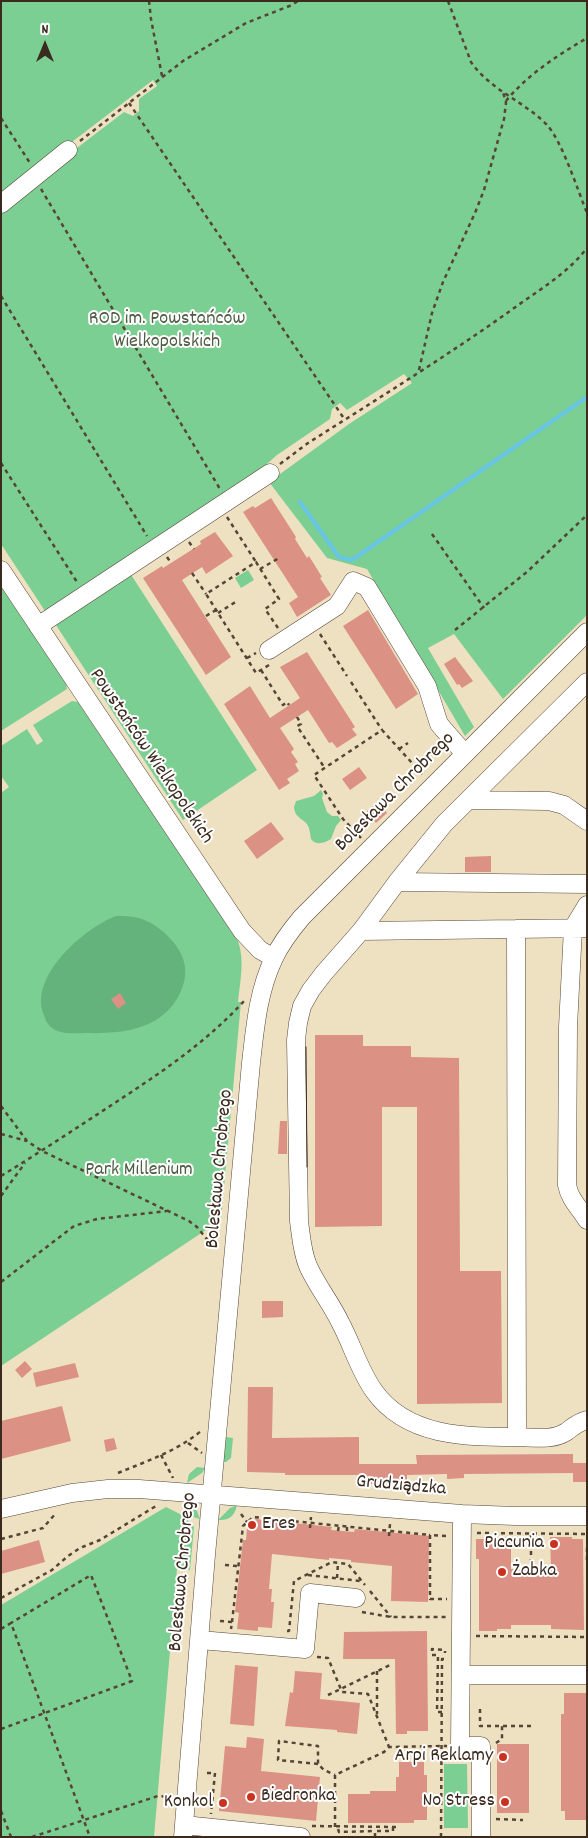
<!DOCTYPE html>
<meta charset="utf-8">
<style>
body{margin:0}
#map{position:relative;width:588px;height:1838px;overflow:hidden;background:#eee1c2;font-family:Dekko,sans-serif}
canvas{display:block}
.frame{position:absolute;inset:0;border:2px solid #3b2a1e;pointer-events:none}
.north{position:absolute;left:20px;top:20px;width:50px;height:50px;-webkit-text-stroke:4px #fff;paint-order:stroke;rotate:0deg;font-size:14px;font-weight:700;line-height:20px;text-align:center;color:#3b2a1e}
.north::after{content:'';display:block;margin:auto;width:18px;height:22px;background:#3b2a1e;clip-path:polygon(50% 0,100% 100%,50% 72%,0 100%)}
</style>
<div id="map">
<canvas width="588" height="1838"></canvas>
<div class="frame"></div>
<div class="north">N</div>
</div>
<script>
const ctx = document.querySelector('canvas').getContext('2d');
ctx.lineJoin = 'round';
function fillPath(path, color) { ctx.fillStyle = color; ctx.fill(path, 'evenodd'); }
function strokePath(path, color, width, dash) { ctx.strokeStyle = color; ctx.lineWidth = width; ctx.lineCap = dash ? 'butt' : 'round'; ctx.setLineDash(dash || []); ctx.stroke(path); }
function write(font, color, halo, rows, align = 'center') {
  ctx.font = font + ' Dekko,sans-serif'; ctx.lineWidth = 4; ctx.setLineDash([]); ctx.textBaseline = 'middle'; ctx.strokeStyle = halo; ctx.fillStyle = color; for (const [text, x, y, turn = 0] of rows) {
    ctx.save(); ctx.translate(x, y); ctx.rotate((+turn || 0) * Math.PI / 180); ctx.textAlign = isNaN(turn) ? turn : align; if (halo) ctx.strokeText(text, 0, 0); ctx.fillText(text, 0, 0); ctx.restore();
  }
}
const green = new Path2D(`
 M1,1H587V615L503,699L454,634L428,648L474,727L465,736L367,569L327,558L269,482L349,424L412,383L404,374L347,410L340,403L332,409L330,419L277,455L259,471L47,614L1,544ZM153,80L157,86L139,99V111L133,116L124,112L73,151L68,145Z
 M248,570L254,580L241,588L235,578Z
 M130,573L257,770L183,820L54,622Z
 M1,586L66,683L67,689L1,731Z
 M72,701L78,702L238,941C245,961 240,981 238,1002H241L221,1220L1,1366V793L9,787L1,776V746L27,729L37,745L43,741L33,725Z
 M321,790L323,794L322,798L327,812L332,816H338L341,820L336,826L331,839C325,843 316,846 311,839C310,834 310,827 306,823C300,817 295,817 294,807L296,801L314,796Z
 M226,1437L233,1438L231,1458L226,1462H223Z
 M197,1467L205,1468L202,1473L187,1483L189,1474Z
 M186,1501L197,1511L200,1519L193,1517L185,1509Z
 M237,1505C235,1515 230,1521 218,1520L230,1508Z
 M166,1507L184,1516L194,1527L190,1570L177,1569L154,1837H1V1605Z
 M444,1764H467L468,1828H444Z`);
const forest = new Path2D(`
 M116,916C125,916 133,916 142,919C161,926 183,947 185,967C186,977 184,984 180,993C163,1030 121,1034 85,1033C74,1033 61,1035 52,1028C48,1025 45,1020 44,1015C28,977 84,928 116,916Z`);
const stream = new Path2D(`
 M300,502L339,557L352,560L587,397`);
const building = new Path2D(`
 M271,498L296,537L295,539L307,558L309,556L322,577L320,578L331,595L297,617L289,603L298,597L243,512L253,506L255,508Z
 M215,532L233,556L206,574L202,567L182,580L231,657L206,675L143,578L162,566L163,568L201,544L200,541Z
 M368,610L418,694L396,709L343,626Z
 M307,652L355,727L352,729L357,735L337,748L332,742L329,743L308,710L280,728L294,749L291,752L298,762L295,764L299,771L287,779L290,783L279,790L224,704L250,686L270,718L300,698L280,667Z
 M455,657L473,681L462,688L459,684L457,685L444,664Z
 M359,767L367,778L350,790L342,779Z
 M378,802L387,813L376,823L366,812Z
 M271,822L284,839L257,859L244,841Z
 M491,856V872H465V857Z
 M120,993L126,1003L118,1009L111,999Z
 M315,1035H363V1046H411V1057L459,1058L460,1271H501L502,1403L417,1404V1107H382V1226L315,1227Z
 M280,1121H287V1154H278Z
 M262,1301H283V1317L262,1318Z
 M25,1361L32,1369L22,1378L15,1370Z
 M75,1363L79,1377L36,1387L33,1373Z
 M248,1387H273L272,1438L359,1437V1464H417L416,1455L573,1454V1463H587V1482H573V1473L464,1474V1478L447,1479V1474L407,1475V1483L366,1484V1475H285V1473L247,1472Z
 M62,1406L71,1441L1,1459V1421Z
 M114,1438L117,1449L106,1452L104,1440Z
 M256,1519L332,1527L331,1530L354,1532L355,1529L429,1536L428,1602L391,1601L392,1566L351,1562V1560L329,1558V1560L272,1554L269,1589H272L271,1602H274L272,1628L258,1627V1631L237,1629L239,1613L235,1612L243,1540H246L247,1527Z
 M488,1537H511V1569H551L550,1537H572V1539H583L584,1630L551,1629V1625H511V1629H497V1631H479V1559H476V1539H488Z
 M39,1540L45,1562L1,1574V1551Z
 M427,1631L428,1731H407V1734H396L395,1659H343L344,1632Z
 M235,1665L258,1667L254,1726L230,1724Z
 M295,1671L322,1673L320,1699L360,1703L357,1734L337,1732V1730L285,1726L290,1692L293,1693Z
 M564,1693H587V1820H565V1811H561V1714H564Z
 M247,1737L264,1739L261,1771L320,1777L316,1821L219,1811L225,1746L246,1748Z
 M497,1744H529V1813H497Z
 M399,1762H424V1775H427V1820H414V1823H348V1794H370V1791H396V1777H399Z`);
const path = new Path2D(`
 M149,1L151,19L162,76
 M448,1L471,62C490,90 524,101 547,125C562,141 578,191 587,213
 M506,101C527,75 558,55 587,38
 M129,103L345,420
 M1,118L30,163
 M80,141L183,61L246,23L292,5L298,1
 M41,189L220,489
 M1,296L147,536
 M419,370L432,313L443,282L475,213L484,190L504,119L506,103L503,92
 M1,463L77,582
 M280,464L308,443C376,400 445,357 510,311C537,291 566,275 587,248
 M227,517L256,562
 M432,534L484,608
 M189,542L194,549
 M167,557L171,563
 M260,569L279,558
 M192,573L206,594
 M218,613L237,601
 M206,616L216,610
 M455,630L528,571L587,515
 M320,634L347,676
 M247,658L256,653
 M269,665L256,673L206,594L256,562L279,599L265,609L278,628
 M261,670L283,705L287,702L289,705
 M351,682L382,730
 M297,717L301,724L297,726L324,767
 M399,749L408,743
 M361,838L343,819L314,775L382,730L423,775
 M1,1106L27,1141L42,1151L189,1221L197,1227L210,1243
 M1,1134L27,1141
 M1,1176C37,1154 72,1131 107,1108C156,1076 205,1044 245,1000
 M1,1196L25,1163
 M1,1282L74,1226L97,1219L167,1211
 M188,1443L202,1453
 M161,1455L173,1478
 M118,1473C147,1461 177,1451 201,1431
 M241,1514L247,1522
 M310,1528L311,1517
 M338,1531L339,1525
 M347,1531V1526
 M477,1533L587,1534
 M389,1536L390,1524
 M446,1536L430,1535V1599H447
 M1,1539L43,1528L56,1513
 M587,1548V1563
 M531,1563V1531
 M225,1565L237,1566
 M308,1575L360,1581
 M337,1578L338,1563
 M370,1591L391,1617
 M1,1598L52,1570L68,1556L80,1548L100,1540L156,1506
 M362,1612L391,1617H446
 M220,1621L232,1622L231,1629
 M232,1622L243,1526L253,1517L430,1535
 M1,1629L11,1623L90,1837
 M287,1631H289L294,1581L332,1562L348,1564L365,1585
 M476,1636L587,1637
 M317,1657L328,1658L342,1692L368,1694L389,1747
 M377,1671V1714
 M328,1695L390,1665
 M480,1709V1726H534
 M442,1712H437L438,1655H432V1649L445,1650V1653
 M1,1729L132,1681L91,1575L11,1623
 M496,1743L502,1739V1726
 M318,1764L278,1760L279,1741L318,1746V1764L324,1770L335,1775
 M207,1773H215L211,1814
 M1,1811L11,1837
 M496,1819L523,1820
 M312,1826L398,1827
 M335,1827V1775L384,1752L389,1747L447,1746
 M338,1829L339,1832L375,1831
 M32,1837L158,1796L172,1797
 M375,1837V1831H393V1827
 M441,1837L442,1659H446`);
const minor = new Path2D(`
 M1,204L68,150
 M1,570L242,931L260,950L274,958
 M38,626L270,473
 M269,650L337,606L353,581L367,587L427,686L439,724L465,754
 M468,800L549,801L564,805L587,821
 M397,882L587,884
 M587,905L573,928L568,1027L567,1185C570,1200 579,1207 587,1220
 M587,928L516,929L517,1437C532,1437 552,1441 566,1432C573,1427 578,1422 587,1420
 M361,931L516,929
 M517,1437C465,1437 407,1437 374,1391C359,1370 352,1344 340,1322C331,1303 317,1286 308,1266C302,1252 301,1236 299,1221L296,1040L298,1023L302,1006L311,990L324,973L361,931L397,882L444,824L587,682
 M1,1509L72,1493L108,1489H139L462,1514L515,1516H587
 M462,1514L460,1746H481V1837
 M200,1640L305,1649L310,1593L356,1598
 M461,1675H587
 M184,1825L301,1837
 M183,1837L206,1555L251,1063C255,1028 258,991 274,958C281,943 291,930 302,917L587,632`);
const tram = new Path2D(`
 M306,1047L307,1167`);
const markers = [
 [252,1525,5,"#c8321e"],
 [554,1544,5,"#c8321e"],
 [502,1572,5,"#c8321e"],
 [503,1757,5,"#c8321e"],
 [251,1797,5,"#c8321e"],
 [505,1802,5,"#c8321e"],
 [223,1803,5,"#c8321e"]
];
const parkNames = [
 ["ROD im. Powstańców",167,320],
 ["Wielkopolskich",167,343],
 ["Park Millenium",139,1171]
];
const streetNames = [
 ["Powstańców Wielkopolskich",150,757,56],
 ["Bolesława Chrobrego",396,793,-45],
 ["Bolesława Chrobrego",221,1169,-85],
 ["Grudziądzka",401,1487,5],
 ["Bolesława Chrobrego",184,1572,-85]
];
const poiNames = [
 ["Eres",262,1525,"left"],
 ["Piccunia",544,1544],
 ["Żabka",512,1572,"left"],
 ["Arpi Reklamy",493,1757],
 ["Biedronka",261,1797,"left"],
 ["No Stress",495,1802],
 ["Konkol",213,1803]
];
fillPath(green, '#7bcf92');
fillPath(forest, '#64b27c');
strokePath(stream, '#68c5e6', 4);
fillPath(building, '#db9184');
strokePath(minor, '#564537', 19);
strokePath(path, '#564537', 2.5, [4, 4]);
strokePath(minor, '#fff', 18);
strokePath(tram, '#3b2a1e', 1);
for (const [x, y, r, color] of markers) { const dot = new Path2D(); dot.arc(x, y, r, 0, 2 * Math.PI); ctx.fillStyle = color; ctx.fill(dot); strokePath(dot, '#fff', 2); }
write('20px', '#4e5c41', '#fff', parkNames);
write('20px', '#3b2a1e', '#fff', streetNames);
write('20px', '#3b2a1e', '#fff', poiNames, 'right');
</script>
